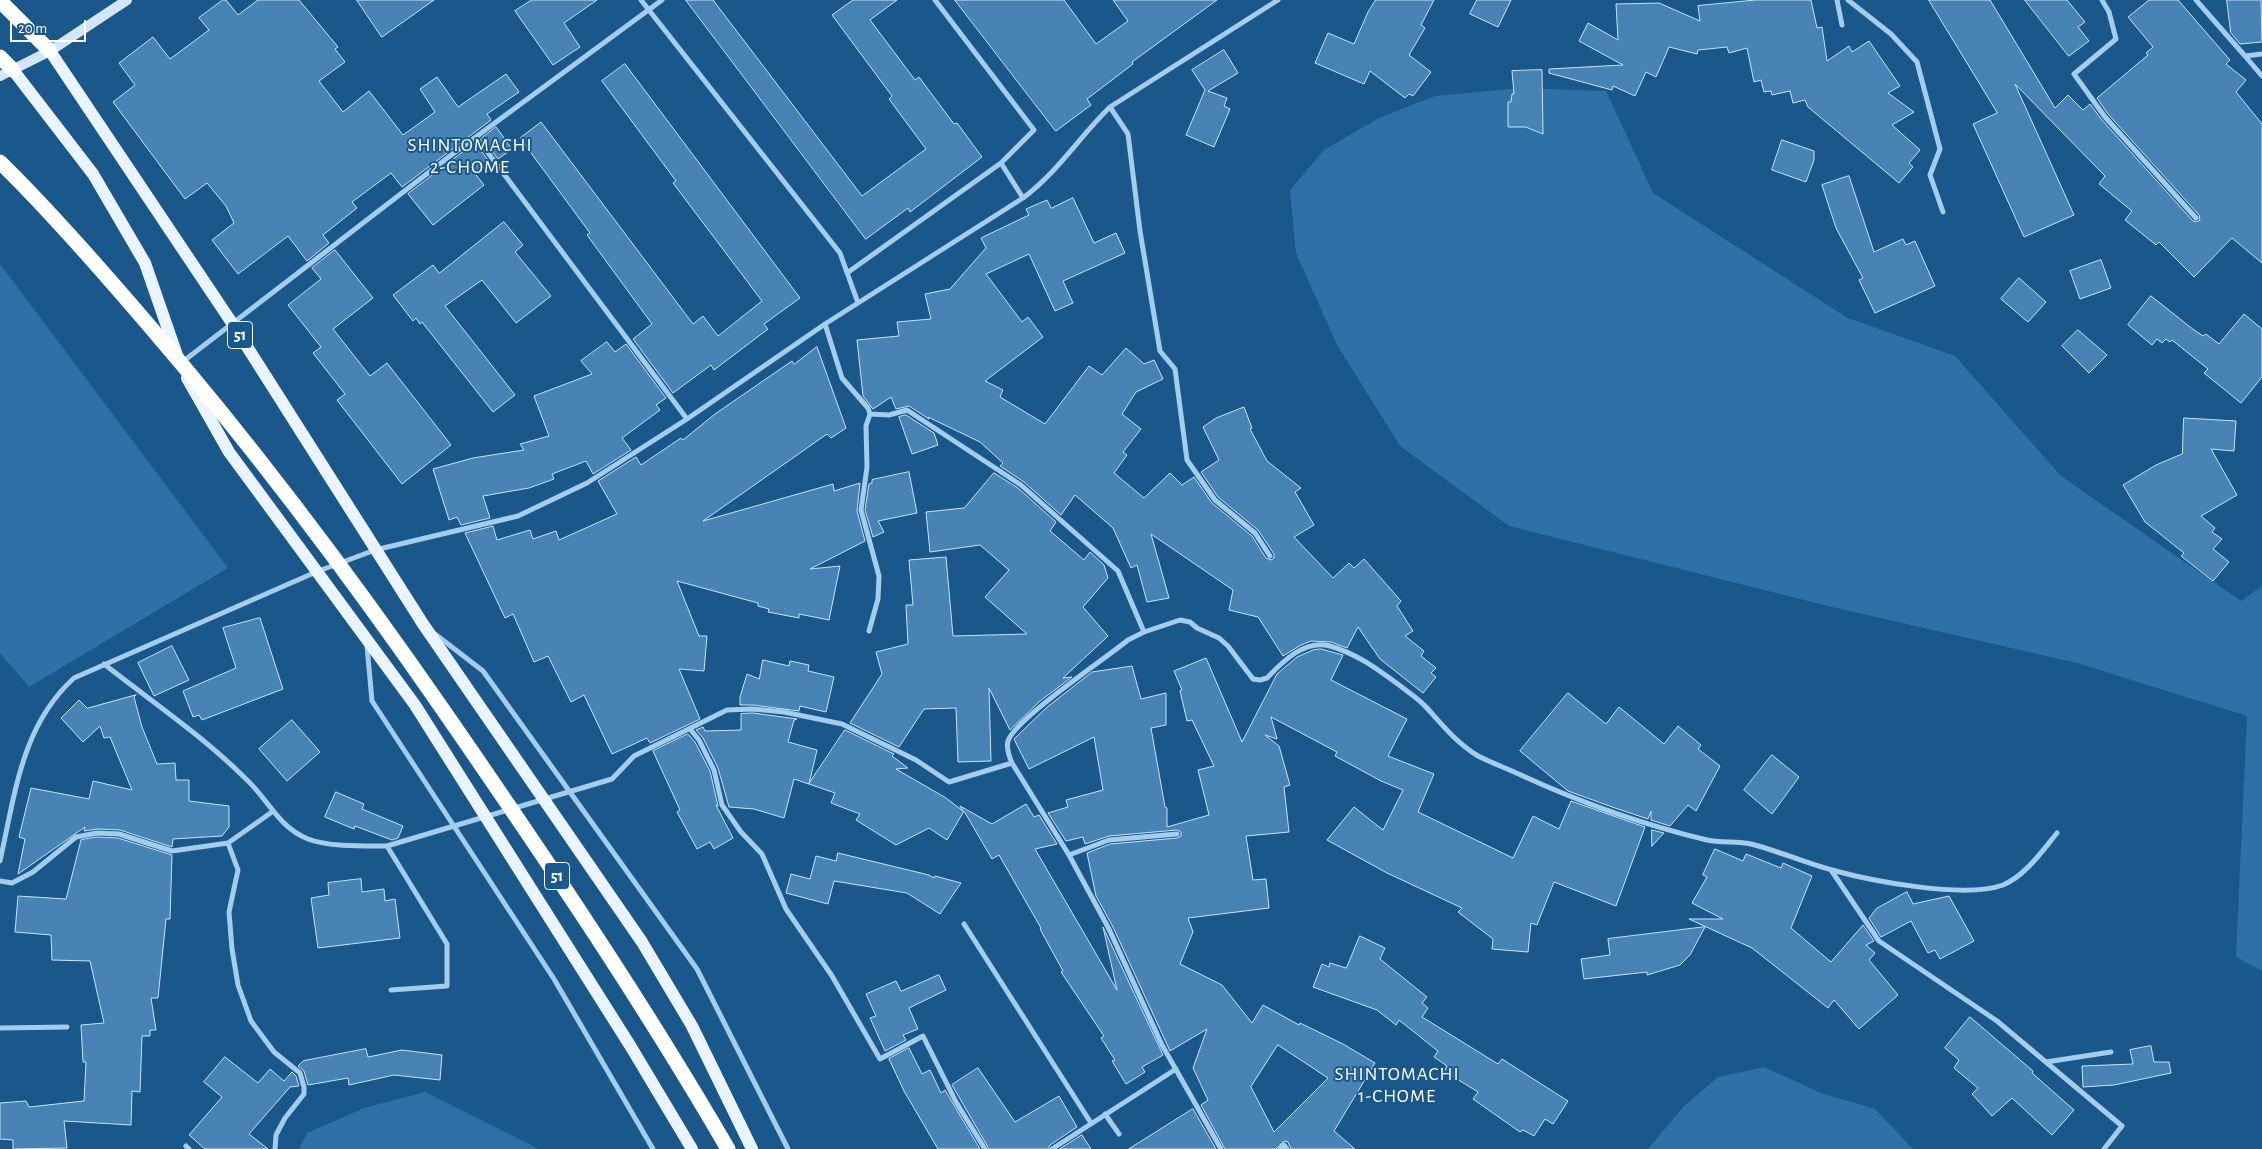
<!DOCTYPE html>
<style>
body{margin:0}
#map{position:relative;width:2262px;height:1149px;overflow:hidden;background:#1a578a;font-family:"Alegreya Sans",sans-serif}
canvas{display:block}
.scale{position:absolute;left:10px;top:20px;width:76px;height:22px;box-sizing:border-box;border:2px solid #fff;border-top:0;padding-left:6px;font-size:15px;line-height:18px;white-space:nowrap;color:#fff;-webkit-text-stroke:4px #1a578a;paint-order:stroke}
</style>
<div id="map">
<canvas width="2262" height="1149"></canvas>
<div class="scale">20 m</div>
</div>
<script>
const ctx = document.querySelector('canvas').getContext('2d');
ctx.lineJoin = 'round';
function fillPath(path, color) { ctx.fillStyle = color; ctx.fill(path, 'evenodd'); }
function strokePath(path, color, width, dash) { ctx.strokeStyle = color; ctx.lineWidth = width; ctx.lineCap = dash ? 'butt' : 'round'; ctx.setLineDash(dash || []); ctx.stroke(path); }
function write(font, color, halo, rows, align = 'center') {
  ctx.font = font + ' "Alegreya Sans",sans-serif'; ctx.lineWidth = 4; ctx.setLineDash([]); ctx.textBaseline = 'middle'; ctx.strokeStyle = halo; ctx.fillStyle = color; for (const [text, x, y, turn = 0] of rows) {
    ctx.save(); ctx.translate(x, y); ctx.rotate((+turn || 0) * Math.PI / 180); ctx.textAlign = isNaN(turn) ? turn : align; if (halo) ctx.strokeText(text, 0, 0); ctx.fillText(text, 0, 0); ctx.restore();
  }
}
const green = new Path2D(`
 M1520,88L1606,91L1653,193L1848,318L1955,356L2061,476L2241,601L2262,586V971L2236,957L2247,716L2077,663L1832,607L1509,526L1400,446L1337,345L1296,253L1290,190L1324,150L1379,118L1435,96Z
 M0,264L228,568L29,687L0,653Z
 M1764,1067L1821,1093L1875,1109L1913,1149H1648L1683,1107L1718,1077Z
 M425,1092L539,1149H299L307,1133L364,1108Z`);
const building = new Path2D(`
 M223,0H226L238,15L258,0H299L338,47L335,49L345,62L319,81L343,112L369,91L403,135L435,112L420,89L437,77L458,107L506,74L519,92L487,114L491,120L402,187L391,173L352,202L357,208L323,235L329,243L307,261L288,236L238,274L212,240L234,223L226,206L207,183L185,199L113,102L135,85L119,63L153,37L170,59L209,30L199,18Z
 M357,0H434L382,37Z
 M532,0H597L564,23L580,47L553,65L515,11Z
 M686,0H713L862,196L926,149L889,99L892,96L832,15L853,0H897L870,20L915,80L919,77L954,124L957,123L982,157L910,212L908,208L866,239Z
 M955,0H1064L1096,44L1128,21L1113,0H1217L1132,62L1133,64L1087,99L1091,105L1056,131Z
 M1376,0H1434L1421,25L1425,28L1409,55L1431,72L1413,96L1409,94L1405,98L1370,71L1364,84L1315,63L1328,33L1354,44L1368,12Z
 M1477,0H1511L1498,27L1470,14Z
 M1756,0H1811L1817,28L1822,27L1827,61L1849,46L1852,52L1869,41L1900,86L1888,93L1914,112L1892,125L1920,150L1909,163L1913,167L1899,183L1808,107L1805,100L1793,103L1790,91L1772,95L1771,91L1764,92L1761,80L1754,82L1747,48L1729,53L1727,47L1698,50L1697,54L1669,47L1656,77L1646,72L1635,96L1613,86L1612,90L1549,73V69L1623,65L1579,41L1588,23L1618,40L1616,4L1659,3L1700,21L1698,6Z
 M1929,0H1990L2055,108L2068,95L2083,110L2090,104L2102,120L2193,221L2196,222L2200,220L2199,215L2108,114L2097,98L2148,55L2146,53L2153,47L2128,17L2149,0H2178L2230,60L2226,64L2246,80L2236,92L2262,124V263L2232,238L2194,277L2159,242L2156,245L2125,220L2132,211L2099,184L2105,176L2015,84L2074,215L2024,237L1973,124L1997,113Z
 M2025,0H2067L2085,22L2078,27L2089,41L2069,56Z
 M2227,0H2261L2262,42L2240,44L2231,33Z
 M1224,50L1238,73L1208,91L1227,98L1224,106L1230,109L1214,147L1186,135L1205,90L1192,70Z
 M625,64L800,298L764,324L768,329L714,370L711,365L673,393L633,339L652,324L587,235L590,233L520,138L541,122L693,324L703,316L718,336L762,301L673,183L676,181L602,81Z
 M1542,70L1543,134L1526,127H1508V102H1511L1512,94H1514L1512,71Z
 M496,127L512,149L498,159L482,138Z
 M1782,140L1814,151V160L1806,182L1772,170Z
 M475,143L491,164L476,175L484,185L433,225L408,194Z
 M1849,176L1874,252L1903,239L1906,245L1915,241L1935,286L1875,313L1859,280L1863,278L1836,228L1822,185Z
 M1073,198L1094,243L1116,233L1125,253L1063,281L1073,303L1055,311L1029,254L986,274L1022,322L1028,317L1043,337L985,381L1003,390L1000,397L1045,424L1089,366L1102,375L1126,348L1144,364L1154,360L1163,379L1136,392L1122,414L1141,429L1123,452L1127,455L1114,473L1144,498L1170,473L1182,485L1194,477L1212,503L1252,536L1266,558L1271,560L1274,558V554L1258,530L1218,497L1201,472L1219,460L1203,427L1216,418L1244,407L1252,428L1250,429L1267,461L1301,488L1295,492L1314,525L1294,537L1333,578L1349,563L1354,568L1364,559L1401,601L1397,606L1413,631L1405,636L1424,651L1421,656L1436,668L1431,673L1436,677L1423,693L1380,659L1358,627L1347,648L1331,642L1311,641L1301,645L1283,656L1258,617L1229,610L1233,590L1151,534L1169,598L1147,602L1137,565L1131,568L1113,528L1075,495L1061,515L1024,482L1000,466L1003,463L980,442L928,417L929,419L909,406L896,409L891,397L873,409L863,396L857,340L899,336L897,322L931,319L925,294L950,289L986,248L981,238L1029,215L1026,209L1047,200L1051,208Z
 M504,222L523,245L515,252L551,296L516,323L482,280L445,306L515,395L493,412L422,322L420,324L416,318L413,321L393,295L433,265L439,273Z
 M335,250L373,298L333,329L370,376L387,363L451,445L402,484L337,400L345,394L313,353L321,347L288,305L321,279L312,268Z
 M2101,260L2111,288L2080,299L2070,271Z
 M2019,278L2046,302L2028,322L2001,299Z
 M2151,296L2194,330L2203,336L2206,334L2219,344L2244,314L2262,329V377L2241,403L2204,373L2208,369L2172,340L2170,342L2166,339L2162,343L2157,339L2152,345L2128,325Z
 M2078,330L2107,355L2089,373L2062,346Z
 M607,342L615,352L626,344L666,398L656,405L660,410L622,438L631,450L593,474L586,461L552,474L554,479L529,488L483,496L490,518L461,525L457,517L449,520L433,469L473,458L524,450L520,444L549,436L534,396L592,374L581,361Z
 M817,347L846,428L831,438L827,434L703,521L833,484L834,491L860,483L857,511L865,541L810,569L840,566L829,620L799,614V618L768,612L769,609L758,606V603L677,581L699,636H707L704,671L679,669L700,719L650,743L647,738L612,754L584,695L571,702L548,656L534,662L513,614L505,618L465,533L493,526L497,540L530,530L533,539L556,531L559,540L617,514L598,481L636,457L641,465L681,438L683,440L715,414L792,361L794,364Z
 M906,415L934,433L938,445L912,454L899,417Z
 M2184,418L2236,421L2234,451L2211,449L2237,495L2201,516L2215,528L2212,532L2222,539L2213,549L2229,562L2213,581L2181,556L2184,553L2145,522L2123,485L2156,465L2182,454Z
 M909,472L917,513L878,521L884,532L873,537L865,510L869,484L872,483V480Z
 M994,473L1018,488L1056,522L1050,531L1084,560L1090,552L1104,565L1108,578L1083,607L1108,636L1063,678L1072,677L1040,701L1010,730L989,688L991,761L958,762L956,708L924,709L899,747L850,723L882,674L876,652L908,644L906,605H913L909,560L946,557L953,636L1027,634L985,597L1009,570L980,545L930,552L926,512L964,508Z
 M260,618L283,689L202,720L199,715L193,717L183,691L236,668L223,628Z
 M172,646L189,680L154,696L138,663Z
 M1321,649L1343,655L1331,680L1407,719L1388,756L1434,774L1418,812L1513,858L1533,816L1559,829L1571,801L1645,827L1616,906L1554,882L1537,925L1531,923L1528,952L1492,949L1493,939L1458,912L1462,908L1387,873L1327,840L1354,807L1383,830L1403,790L1381,781L1335,756L1337,752L1271,717L1277,739L1265,735L1279,746L1290,785L1284,787L1289,832L1246,836L1253,880L1266,879L1269,908L1188,918L1193,932L1180,964L1222,985L1252,1023L1263,1005L1299,1025L1300,1023L1343,1044L1375,1063L1334,1131L1355,1149H1291L1288,1142L1284,1141L1276,1149H1225L1201,1105L1208,1100L1193,1068L1207,1029L1170,1051L1113,927L1096,896L1087,853L1110,844L1177,838L1181,836V832L1177,830L1109,836L1085,844L1083,837L1066,841L1048,813L1068,807L1066,800L1103,790L1094,737L1029,769L1014,739L1046,708L1092,672L1132,666L1141,699L1166,693V725L1151,728L1165,807L1167,808V827L1209,815L1198,770L1214,766L1192,720L1187,721L1180,691L1182,690L1174,671L1206,658L1242,742L1277,674L1297,657L1313,650ZM1278,1045L1328,1078L1274,1132L1251,1087Z
 M763,660L789,666L790,661L809,665L808,671L834,677L826,712L800,706L799,711L753,705H740V697L747,674L759,679Z
 M1568,693L1606,724L1619,707L1664,744L1678,726L1701,745L1698,749L1720,766L1696,811L1688,805L1670,826L1651,820V811L1648,819L1615,808L1568,791L1520,751Z
 M136,695L134,697L142,727L157,764L175,763L176,780H189V801L229,806V827L222,836L173,839L172,847L120,830L97,829L84,831L85,827L18,874L25,839L19,837L31,788L89,799L93,781L132,790L110,737L104,738L100,726L83,742L61,718L79,700L87,708Z
 M753,713L797,719L794,720L788,742L817,750L809,784L794,779L784,818L754,809L729,807L718,768L703,738L696,730L703,727L705,731L741,730V714Z
 M292,720L320,752L287,781L259,749Z
 M845,730L894,754L892,756L908,768L896,769L946,798L963,811L960,806L992,824L1026,804L1034,817L1039,815L1057,844L1035,849L1117,990L1103,927L1163,1055L1142,1067L1145,1072L1126,1084L1112,1061L1115,1060L1101,1038L1104,1036L1061,972L1063,971L1040,929L1041,928L999,855L992,859L964,811L947,840L929,828L896,845L856,820L860,814L831,803L835,793L809,784Z
 M688,734L695,742L710,771L718,806L716,805L733,838L714,849L710,842L697,849L677,812L680,810L653,751Z
 M1772,755L1799,777L1772,814L1744,790Z
 M336,792L364,804L362,809L403,826L398,838L392,840L355,826L354,829L325,817Z
 M1652,830L1664,833L1652,846Z
 M97,837L118,838L172,855L170,919H166L158,998H151L156,1030H150V1036H142L140,1092L132,1091L131,1125L64,1121L67,1148L13,1149V1140L0,1139V1103L26,1101L29,1107L84,1101L86,1062H83L81,1025L104,1023L90,961L52,960L51,935L15,932L18,896L66,899L81,840Z
 M1715,849L1743,861L1746,854L1781,868L1783,863L1812,876L1791,928L1831,962L1863,925L1874,941L1866,945L1875,953L1869,960L1898,995L1859,1029L1834,1000L1828,1008L1752,948L1689,919H1723L1692,903L1707,877L1703,875Z
 M838,853L929,875L934,878L935,876L961,883L940,914L907,893L834,881L828,904L786,893L791,874L810,879L816,856L836,861Z
 M361,879L362,892L384,889L385,901L395,899L400,938L318,948L311,898L329,895L328,883Z
 M1907,892L1913,904L1949,896L1974,941L1940,959L1935,950L1928,953L1911,921L1881,937L1869,918L1876,909Z
 M1705,927L1690,955L1680,965L1647,975V972L1584,979L1581,959L1610,955L1608,939Z
 M1360,936L1385,948L1380,959L1427,997L1422,1003L1428,1008L1422,1017L1498,1064L1502,1059L1568,1101L1553,1124L1545,1119L1534,1136L1523,1130L1520,1132L1473,1099L1478,1092L1444,1071L1447,1066L1434,1057L1438,1051L1399,1020L1396,1025L1377,1010L1313,987L1322,964L1329,967L1330,963L1346,968Z
 M939,975L946,990L909,1008L918,1029L903,1035L906,1040L885,1051L870,1018L876,1016L866,994L896,981L901,991Z
 M1970,1017L2033,1071L2032,1073L2074,1110L2052,1135L2012,1098L1992,1116L1972,1094L1978,1088L1954,1068L1959,1060L1945,1048Z
 M2151,1046L2154,1062H2169L2171,1073L2114,1085L2083,1087L2082,1066L2133,1064L2130,1050Z
 M909,1048L922,1074L930,1070L941,1093L945,1090L980,1149H938L904,1091L889,1059Z
 M366,1049L368,1057L402,1050L442,1055L440,1080L394,1075L349,1085L348,1078L308,1085L304,1071L298,1066L303,1061Z
 M225,1057L258,1083L270,1069L284,1081L292,1072L296,1076L299,1086L290,1087L249,1134L268,1149H205L189,1135L222,1097L204,1082Z
 M978,1068L1015,1122L1059,1096L1077,1127L1050,1145L1048,1149H989L952,1085Z
 M1193,1109L1216,1149H1129Z
 M1082,1135L1091,1149H1060Z`);
const street = new Path2D(`
 M641,0L840,253L858,303
 M935,0L1034,130L1001,163L1023,198
 M1837,0L1842,25
 M1848,0L1891,34L1917,62L1940,149L1930,175L1943,212
 M2102,0L2109,12L2116,39L2074,74L2105,117L2196,218
 M2196,0L2245,56L2262,54
 M2245,56L2262,76
 M1110,107L1128,134L1140,231L1160,351L1175,369L1187,460L1215,500L1255,533L1270,556
 M477,138L687,419
 M847,273L1001,163
 M825,324L842,378L868,408L870,414L889,415L907,410L1021,485L1118,571L1144,632
 M181,363L450,156L662,0
 M869,631L878,599L879,576L861,510L867,467L866,426L870,414
 M435,634L483,671L697,969L788,1149
 M367,646L372,701L554,979L653,1149
 M104,664C151,701 203,736 246,779C268,799 278,827 308,839C328,847 365,846 387,846L612,779L634,756L727,710L753,709L784,712L842,724L916,760L949,782L1012,763
 M690,729L699,740L714,770L722,805L741,832L762,854L786,909L832,976L880,1059L923,1036L956,1102L985,1149
 M228,843L238,870L229,912L232,949L238,985L251,1021L274,1052L300,1073L304,1087V1094L285,1118L276,1135L275,1149
 M387,846L447,944V986L391,990
 M1069,855L1109,840L1177,834
 M0,861C15,795 21,726 74,678L316,572L375,550L518,516L587,483L687,419L825,324L1023,198C1057,173 1080,136 1110,107L1278,0
 M1831,870L1879,941L1997,1021L2122,1126L2104,1149
 M0,881L12,883L33,872L76,837L97,833L119,834L172,851L228,843L272,812
 M964,924L1091,1123
 M0,1028L67,1027
 M2046,1062L2111,1052
 M1105,1114L1119,1134
 M186,1146L189,1149
 M1052,1149L1176,1069
 M1221,1149L1162,1045L1109,929L1069,855L1012,763C1009,756 1006,748 1008,741C1015,719 1105,659 1128,640L1144,632L1180,620L1190,622L1197,628L1219,638L1228,646L1253,679L1260,680L1267,678C1283,661 1305,639 1330,646C1358,654 1380,671 1403,688C1411,694 1420,700 1427,708C1443,726 1457,743 1478,756C1492,763 1508,769 1523,776C1582,803 1644,825 1707,840C1722,843 1737,841 1751,844C1779,851 1805,863 1832,870C1871,881 1965,899 2003,885C2025,876 2043,850 2057,833
 M1280,1149L1284,1145L1287,1149`);
const secondary = new Path2D(`
 M0,76L50,51L127,0`);
const primary = new Path2D(`
 M50,51L232,323L423,624L642,942L692,1026L752,1149
 M13,70L93,174L145,263L178,358
 M187,378L229,452L415,705L631,1047L692,1149`);
const highway = new Path2D(`
 M0,1L50,51
 M0,57L13,70
 M0,162C51,212 99,267 146,322C254,447 352,578 446,714C544,856 641,999 728,1149`);
const shields = [
 [240,335,25],
 [557,876,25]
];
const shieldNames = [
 ["51",240,335],
 ["51",557,876]
];
const neighbourhoodNames = [
 ["SHINTOMACHI",470,145],
 ["2-CHOME",470,167],
 ["SHINTOMACHI",1397,1074],
 ["1-CHOME",1397,1096]
];
fillPath(green, '#2d71a8');
fillPath(building, '#4783b5');
strokePath(building, '#cae4fa', 1);
strokePath(street, '#a4cded', 5);
strokePath(secondary, '#d1e7f9', 10);
strokePath(primary, '#eaf4ff', 12);
strokePath(highway, '#fff', 15);
for (const [x, y, w] of shields) { const box = new Path2D(); box.roundRect(x - w / 2, y - 13.5, w, 27, 4); ctx.fillStyle = '#1a578a'; ctx.fill(box); strokePath(box, '#fff', 1); }
write('bold 16px', '#fff', null, shieldNames);
ctx.letterSpacing = '1px';
write('19px', '#fff', '#1a578a', neighbourhoodNames);
ctx.letterSpacing = '0px';
</script>
